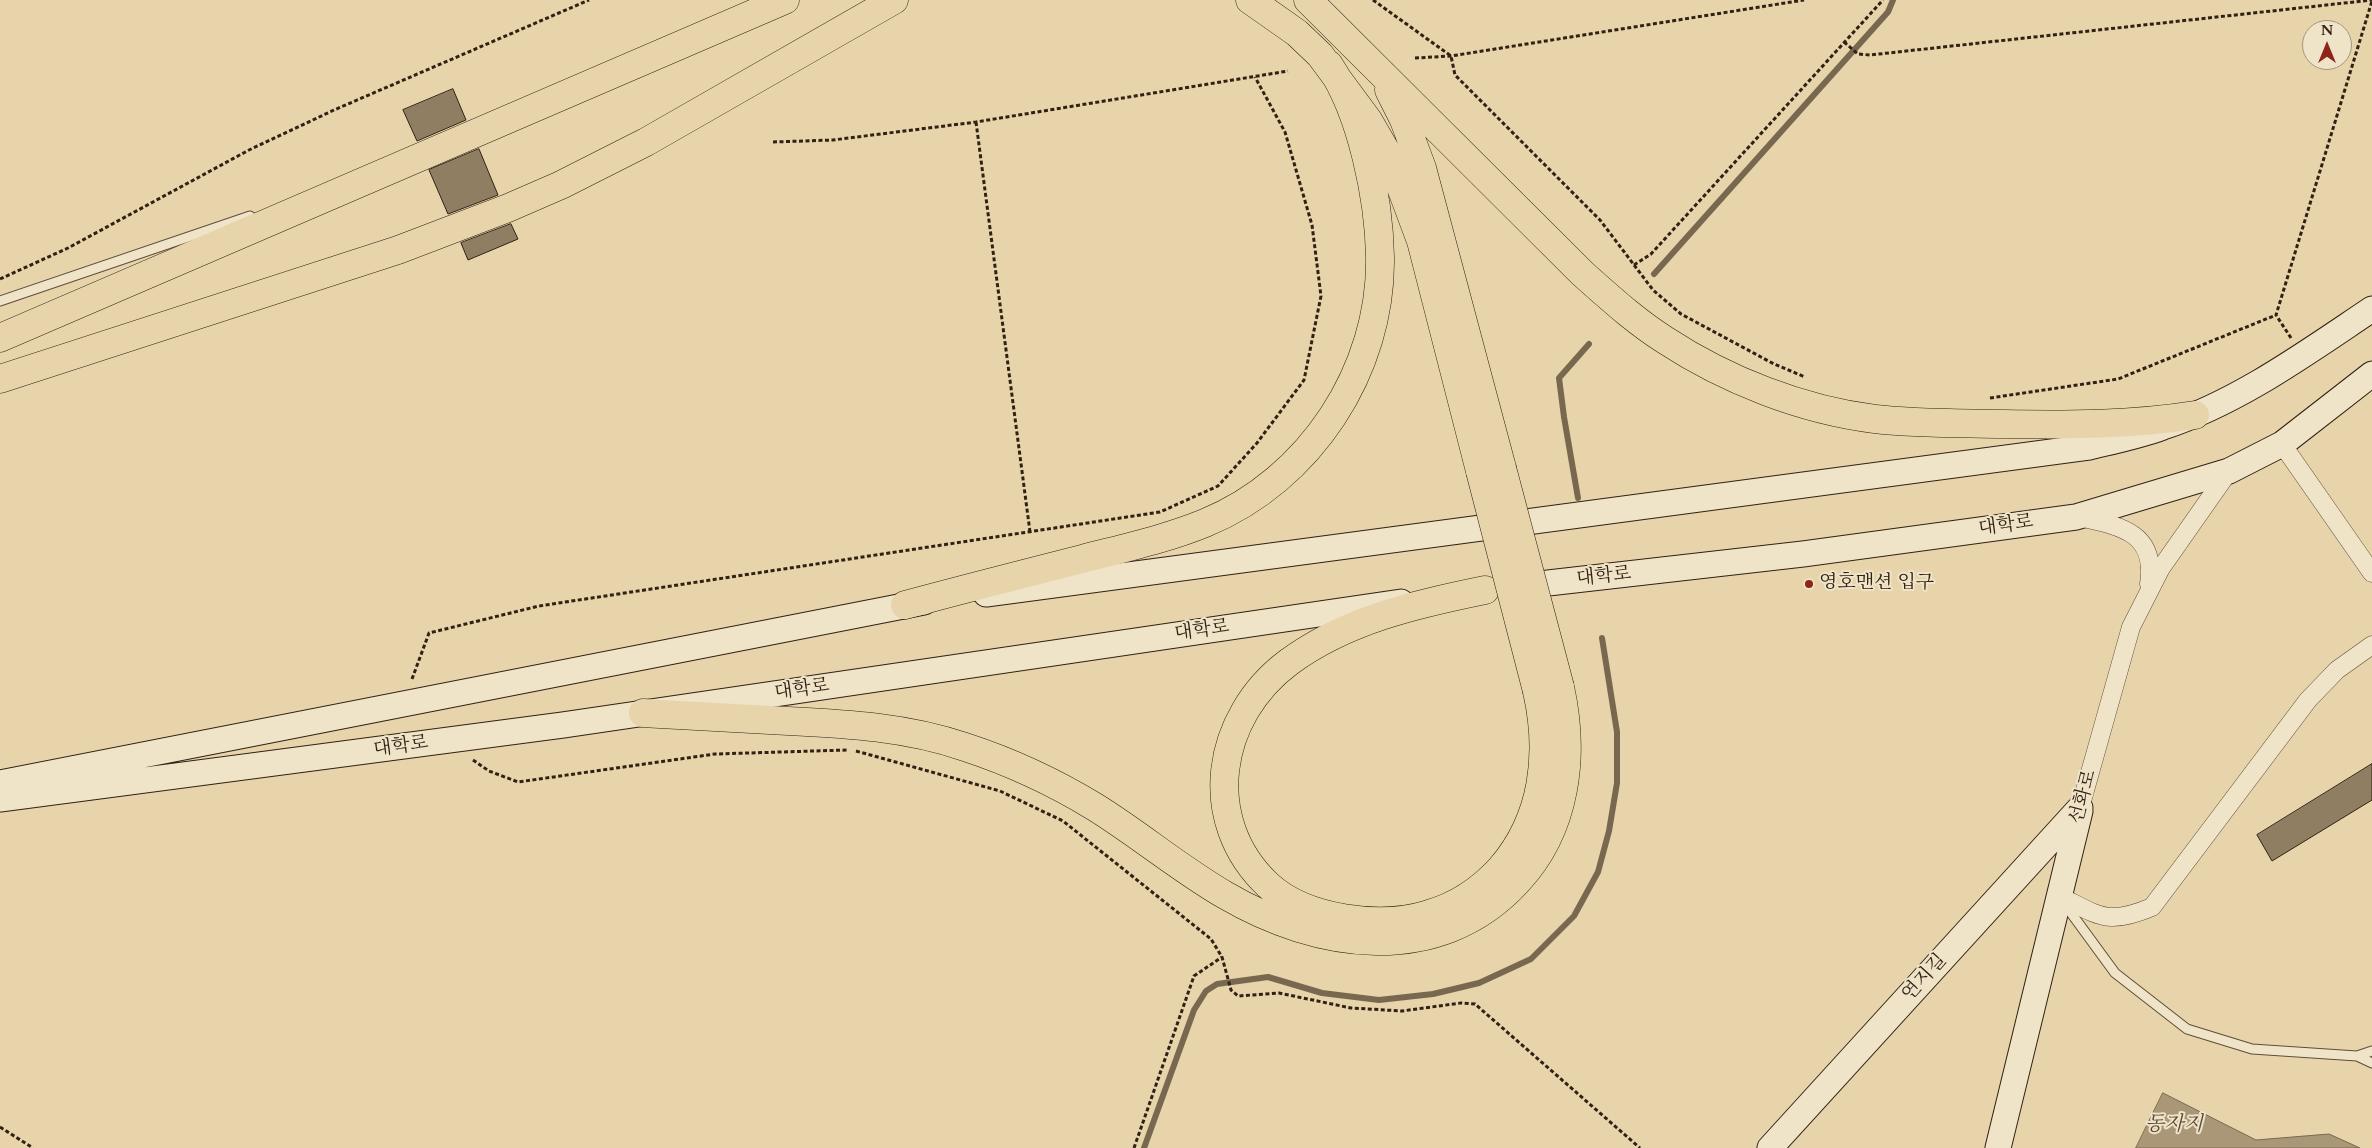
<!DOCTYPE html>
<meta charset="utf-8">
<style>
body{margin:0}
#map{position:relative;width:2372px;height:1148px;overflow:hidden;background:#e7d4aa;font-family:Cardo,serif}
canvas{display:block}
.north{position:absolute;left:2302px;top:20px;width:50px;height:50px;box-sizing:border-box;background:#efe3c8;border:1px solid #a39580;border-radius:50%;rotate:0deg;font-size:14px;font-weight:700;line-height:20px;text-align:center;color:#312115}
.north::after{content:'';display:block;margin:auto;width:18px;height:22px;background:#8f2418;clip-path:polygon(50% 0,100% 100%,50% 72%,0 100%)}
</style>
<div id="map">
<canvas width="2372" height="1148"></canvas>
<div class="north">N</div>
</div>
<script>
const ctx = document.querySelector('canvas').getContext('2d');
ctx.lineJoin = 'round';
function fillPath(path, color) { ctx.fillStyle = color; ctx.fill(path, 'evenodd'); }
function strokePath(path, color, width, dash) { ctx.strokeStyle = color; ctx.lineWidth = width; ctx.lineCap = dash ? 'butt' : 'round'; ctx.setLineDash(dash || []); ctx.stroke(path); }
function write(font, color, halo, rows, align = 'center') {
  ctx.font = font + ' Cardo,"Noto Serif KR",serif'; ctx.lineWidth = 4; ctx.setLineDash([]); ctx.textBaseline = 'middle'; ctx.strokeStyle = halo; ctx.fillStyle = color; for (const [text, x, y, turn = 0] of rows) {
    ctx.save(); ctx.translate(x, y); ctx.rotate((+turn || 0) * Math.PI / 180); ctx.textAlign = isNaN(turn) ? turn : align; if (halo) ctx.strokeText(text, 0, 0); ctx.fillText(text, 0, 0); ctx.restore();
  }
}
const water = new Path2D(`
 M2163,1093L2256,1140L2329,1134L2360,1148H2136Z`);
const stream = new Path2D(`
 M1654,274L1888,12L1893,0
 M1578,498L1564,417L1559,378L1589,344
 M1144,1148L1194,1010L1206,991L1217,984L1268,977L1322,993L1379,1000L1433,994L1479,983L1531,959L1574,916L1598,872L1609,831L1617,783V732L1602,638`);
const building = new Path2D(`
 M453,89L466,120L417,141L403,110Z
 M479,149L498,195L448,214L429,170Z
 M511,224L518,239L468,260L461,243Z
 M2372,764V800L2272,861L2257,835Z`);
const path = new Path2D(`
 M1373,0L1451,56L1455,75L1600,220L1653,290L1681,314L1774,364L1805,377
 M1844,42L1858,54L1870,55L2372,0
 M1415,58L1451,56L1804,0
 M976,122L1030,532
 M773,142L833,140L976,122L1288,71
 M1634,265L1651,254L1883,0
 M0,279L68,248L249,150L334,110L589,0
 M2291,338L2276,315L2372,1
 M1990,398L2118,379L2276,315
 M412,679L429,633L539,606L1160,512L1218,486L1257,443L1304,380L1321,296L1312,225L1285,132L1255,77
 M856,751L1000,791L1063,821L1211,939L1222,957L1231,990L1238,996L1279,993L1351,1008L1402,1011L1461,1003L1475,1004L1640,1148
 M473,760L489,771L518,782L715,754L847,750
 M0,1127L33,1148
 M1134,1148L1194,976L1222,957`);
const lane = new Path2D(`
 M0,301L250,216
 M2063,902L2115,973L2187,1029L2252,1049L2357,1056L2372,1051
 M2357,1056L2372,1063`);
const street = new Path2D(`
 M2282,444L2372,573
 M2079,517C2120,526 2157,532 2149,584
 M2080,808L2131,627L2161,568L2229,471
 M2059,896C2100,916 2107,926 2152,907L2308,700L2337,670L2372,645`);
const secondary = new Path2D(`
 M1513,587L1803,554L2076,517L2229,471L2282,444L2372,374
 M986,594L2089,447C2114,441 2139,436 2163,427C2239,402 2306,353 2372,309
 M0,783L924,602
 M0,799L563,725L1401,602
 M1770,1148L2080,808
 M1998,1148L2080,811`);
const highway = new Path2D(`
 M1250,0L1297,33L1320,55L1368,120L1390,158L1421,241L1480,471
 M1308,0L1583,274C1609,297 1635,321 1665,340C1726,380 1802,410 1875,419C1918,424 1961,423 2004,424C2068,425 2132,425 2195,415
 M1389,90L1404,120L1422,168L1502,468
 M0,338L785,0
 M0,379L398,250L508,208L561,185L646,142L894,0
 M1485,590C1416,604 1346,620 1289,662C1216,716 1199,820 1268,885C1306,920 1381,929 1429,914C1457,906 1481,890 1501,868C1544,818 1551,754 1537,691
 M905,605C964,589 1023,574 1082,559C1124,548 1166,539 1205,523C1310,480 1382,370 1380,257C1379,199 1362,114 1329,65
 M643,713C691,716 739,718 788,721C848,724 907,727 965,747C1011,762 1054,782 1095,807C1140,835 1180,869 1225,895C1317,949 1438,968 1517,882C1567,829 1575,755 1560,687`);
const highwayBridge = new Path2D(`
 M1502,468L1560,687
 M1480,471L1537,691`);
const markers = [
 [1809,584,5,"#8f2418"]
];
const streetNames = [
 ["대학로",2006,526,-8],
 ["대학로",1604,577,-6],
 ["대학로",1202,631,-8],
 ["대학로",802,690,-8],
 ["대학로",401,747,-8],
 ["선화로",2084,797,-75],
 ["연지길",1925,978,-48]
];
const poiNames = [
 ["영호맨션 입구",1819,584]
];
const waterNames = [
 ["동자지",2174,1125]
];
fillPath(water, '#a99777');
strokePath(water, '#796850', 1);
strokePath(stream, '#796850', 6);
fillPath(building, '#907e62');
strokePath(building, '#312115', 1);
strokePath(lane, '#5e4e3a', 11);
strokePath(street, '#5e4e3a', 19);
strokePath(secondary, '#312115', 27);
strokePath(highway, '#312115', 29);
strokePath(path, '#312115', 3, [4, 2.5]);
strokePath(lane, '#efe3c8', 9);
strokePath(street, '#efe3c8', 18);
strokePath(secondary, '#efe3c8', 25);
strokePath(highway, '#e7d4aa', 28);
strokePath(highwayBridge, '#312115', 29, []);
strokePath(highwayBridge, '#e7d4aa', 28);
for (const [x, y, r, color] of markers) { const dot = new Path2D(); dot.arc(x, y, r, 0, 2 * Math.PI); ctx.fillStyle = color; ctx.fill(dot); strokePath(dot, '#efe3c8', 2); }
write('19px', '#312115', '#efe3c8', streetNames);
write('19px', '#312115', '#efe3c8', poiNames, 'left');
write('italic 20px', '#5b4a37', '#efe3c8', waterNames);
</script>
